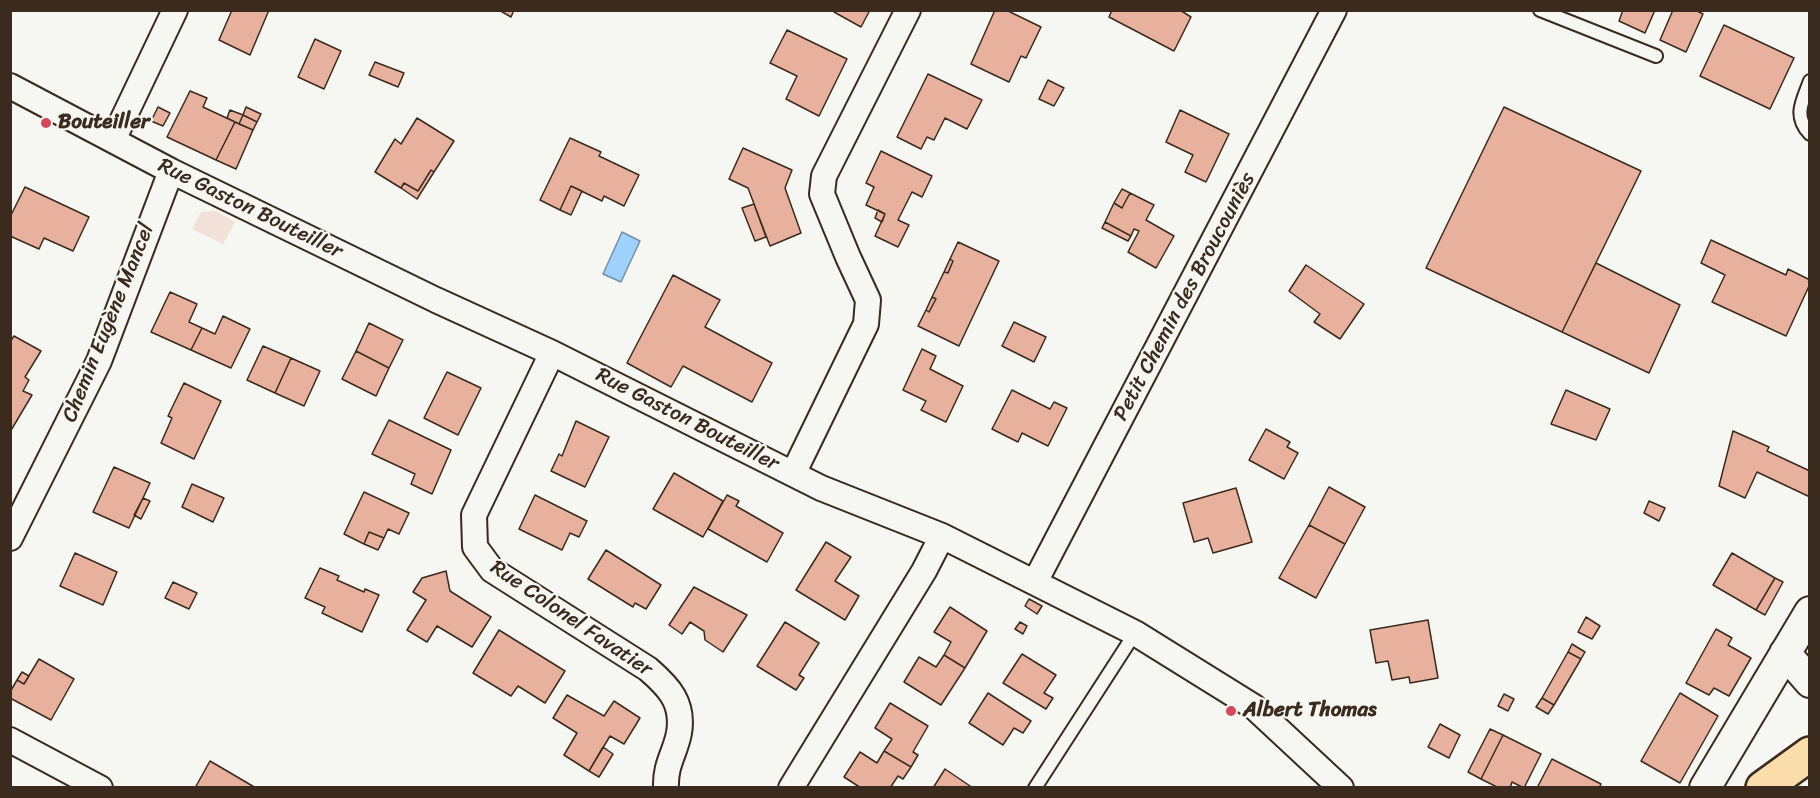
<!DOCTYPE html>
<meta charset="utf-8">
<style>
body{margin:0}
#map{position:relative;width:1820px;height:798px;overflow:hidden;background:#f6f6f2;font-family:Sriracha,sans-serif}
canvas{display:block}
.frame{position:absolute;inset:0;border:12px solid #3b2a1e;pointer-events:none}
</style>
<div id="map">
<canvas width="1820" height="798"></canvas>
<div class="frame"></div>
</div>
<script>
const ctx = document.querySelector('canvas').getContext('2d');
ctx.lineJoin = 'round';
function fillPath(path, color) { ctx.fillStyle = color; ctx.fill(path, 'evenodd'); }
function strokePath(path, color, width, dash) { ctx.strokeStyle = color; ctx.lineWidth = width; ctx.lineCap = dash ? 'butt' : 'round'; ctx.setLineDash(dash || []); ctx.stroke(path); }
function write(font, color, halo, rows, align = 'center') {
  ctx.font = font + ' Sriracha,sans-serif'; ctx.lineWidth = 4.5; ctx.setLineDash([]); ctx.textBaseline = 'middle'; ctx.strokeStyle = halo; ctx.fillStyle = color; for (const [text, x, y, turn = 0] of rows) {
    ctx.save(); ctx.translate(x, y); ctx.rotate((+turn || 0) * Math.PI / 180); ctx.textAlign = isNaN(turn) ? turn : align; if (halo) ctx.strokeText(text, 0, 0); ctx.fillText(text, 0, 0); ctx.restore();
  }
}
const built = new Path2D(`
 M216,211L235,222L223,244L192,229L201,212Z`);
const water = new Path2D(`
 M622,232L640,241L621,282L603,274Z`);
const building = new Path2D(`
 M232,10H269L250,55L219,40Z
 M499,10H514L511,17Z
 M835,10H870L861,27L834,12Z
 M995,10H1006L1041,27L1026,58L1021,56L1009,82L971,64Z
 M1112,10H1180L1191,17L1174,51L1109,17Z
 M1623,10H1655L1645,33L1619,21Z
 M1673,10H1695L1703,14L1686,52L1660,40Z
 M1724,25L1794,58L1770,109L1700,76Z
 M787,30L847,59L819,116L786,99L797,76L770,63Z
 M315,39L341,51L324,89L298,77Z
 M375,62L404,73L398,87L369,75Z
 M928,74L982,100L967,129L945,118L934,140L927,137L921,149L897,137Z
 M1048,80L1064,88L1054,106L1039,99Z
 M190,91L207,98L203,107L235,122L216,160L167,137Z
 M158,107L170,113L163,126L151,121Z
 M246,107L261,114L257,122L243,115Z
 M1504,107L1641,171L1562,332L1426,268Z
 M230,110L243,115L239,124L227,118Z
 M1180,110L1229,134L1206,182L1185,172L1193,155L1166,142Z
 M243,115L257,122L253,130L239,124Z
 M417,118L454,141L434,172L431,170L418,191L404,183L401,188L375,172L395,139L401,144Z
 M235,122L253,130L236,169L216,160Z
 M570,138L601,152L599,156L639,175L624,206L604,196L602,201L571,186L560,210L540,200Z
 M743,148L792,170L785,188L801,233L770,246L748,188L729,179Z
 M881,151L932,176L922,197L912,192L898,220L909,225L898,247L875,236L885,214L866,205L874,187L866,183Z
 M431,170L434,172L417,199L401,188L404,183L418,191Z
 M571,186L582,191L571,215L560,210Z
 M25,187L89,217L73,251L44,238L39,249L10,236V217Z
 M1122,189L1130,193L1122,208L1114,203Z
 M1130,193L1154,205L1146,220L1174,236L1156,268L1128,252L1139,231L1134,229L1131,236L1105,222L1114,203L1122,208Z
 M754,204L766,237L755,241L742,208Z
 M878,210L885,214L882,222L875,218Z
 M1105,222L1131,236L1128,241L1102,228Z
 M1711,240L1786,275L1788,269L1810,280V284L1786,336L1712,302L1725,275L1701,263Z
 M958,242L999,261L959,346L918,326L926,310L929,312L936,299L932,297L944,272L948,273L953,261L950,259Z
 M950,259L953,261L948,273L944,272Z
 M1596,263L1680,305L1649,373L1562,332Z
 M1306,265L1364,304L1340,339L1314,322L1320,314L1289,291Z
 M673,275L720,300L705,327L772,363L752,402L683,366L671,387L627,363Z
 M170,292L197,304L189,322L202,328L191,350L151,332Z
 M932,297L936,299L929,312L926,310Z
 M223,316L250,329L231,368L191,350L202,328L215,334Z
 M1014,322L1046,337L1034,362L1002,346Z
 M369,323L403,340L389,368L356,351Z
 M14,336L41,351L25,377L29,380L23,391L32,395L10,432V342Z
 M263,346L291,358L275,393L247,380Z
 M922,349L936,356L930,369L963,386L946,422L921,410L926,401L903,390Z
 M356,351L389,368L376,396L342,379Z
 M291,358L320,371L304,406L275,393Z
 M447,372L481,388L458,435L424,418Z
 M184,383L221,401L194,459L161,443L172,418L168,416Z
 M1012,390L1050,409L1054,402L1067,408L1048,446L1022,433L1018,442L992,429Z
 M1566,390L1610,409L1596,440L1551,424Z
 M389,420L451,450L432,494L411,484L415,474L372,454Z
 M576,421L609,437L585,487L551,471L559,454L562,456Z
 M1266,429L1290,442L1287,447L1298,453L1284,479L1249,460Z
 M1733,431L1769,447L1767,451L1810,471V497L1757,472L1745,498L1719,486Z
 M114,467L150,483L129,528L93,512Z
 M674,473L723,501L703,537L653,509Z
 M192,484L224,498L213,522L182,507Z
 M1329,487L1365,507L1345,544L1309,525Z
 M1236,488L1252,542L1213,553L1208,538L1194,542L1183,503Z
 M364,492L409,513L399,534L388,529L384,538L369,532L364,544L344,534Z
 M535,495L587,521L579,537L570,533L562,550L519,529Z
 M727,495L739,501L736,506L783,533L767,562L708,529Z
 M143,498L150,501L141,519L134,515Z
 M1649,501L1665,508L1659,521L1644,513Z
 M1309,525L1345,544L1316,598L1279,578Z
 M369,532L384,538L378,550L364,544Z
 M826,542L851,557L835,581L859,596L845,620L796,590Z
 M606,550L661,585L646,609L635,603L633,607L588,579Z
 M75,553L117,572L103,605L60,586Z
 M1732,553L1775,578L1756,610L1713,585Z
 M320,568L339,576L337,580L364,592L365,589L379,595L362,632L322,613L325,607L305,598Z
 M446,571L450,591L491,617L472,647L437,626L427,642L407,630L426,600L413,592L422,578Z
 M1775,578L1783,582L1765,615L1756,610Z
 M173,582L197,593L189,609L165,598Z
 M694,587L747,615L723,652L705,640L704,631L690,622L682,634L669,625Z
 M1029,599L1042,606L1037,614L1025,606Z
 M950,607L987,631L965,668L944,655L951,642L934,632Z
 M1586,617L1600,626L1592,639L1578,632Z
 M1428,620L1438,678L1410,683L1409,677L1392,680L1388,661L1376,663L1370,630Z
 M785,622L819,643L799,675L804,678L796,690L757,666Z
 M1020,622L1027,626L1023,634L1015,629Z
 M1716,629L1732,638L1728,645L1751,658L1729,696L1714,688L1709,695L1686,683Z
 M499,630L565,671L545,703L518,686L511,696L473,673Z
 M1572,644L1585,652L1581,659L1568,652Z
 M1568,652L1581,659L1554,705L1542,698Z
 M1022,654L1056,675L1044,693L1053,698L1046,709L1003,683Z
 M944,655L965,668L941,705L904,682L919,657L936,667Z
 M39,659L74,679L51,720L10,698V692L17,680L24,684Z
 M22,672L29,676L24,684L17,680Z
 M988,693L1031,721L1023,733L1014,728L1003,745L969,723Z
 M1680,693L1718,716L1680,783L1641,761Z
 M1504,694L1514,699L1508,711L1498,706Z
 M567,695L604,716L614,701L640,718L624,744L610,736L589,771L564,755L577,733L553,718Z
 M1542,698L1554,705L1548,714L1536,707Z
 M890,703L928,726L913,752L918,755L911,767L884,751L892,739L875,728Z
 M1440,724L1460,735L1449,758L1428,747Z
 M1490,729L1503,735L1481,779L1468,772Z
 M1503,735L1541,754L1524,788L1512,782L1510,788H1499L1481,779Z
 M603,747L613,754L599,777L589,771Z
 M884,751L911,767L903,779L898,776L890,788H861L844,777L860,752L877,763Z
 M1552,759L1601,784L1599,788H1537Z
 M210,761L256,788H195Z
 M945,769L973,788H933Z`);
const service = new Path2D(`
 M1540,10L1656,56
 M1810,81C1802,102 1793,116 1810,134
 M1035,788L1135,633`);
const minor = new Path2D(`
 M10,86L171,171L436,300L552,353L821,488L942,536L1135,633L1254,707L1341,788
 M113,140L175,10
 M552,353L474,515L475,547L492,570L648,669C669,687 684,703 679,733C675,754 665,764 666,788
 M793,474L866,324L868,300L848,257L822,194L824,176L908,10
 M10,538L99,361L171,171
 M1035,582L1334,10
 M10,740L100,788
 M791,788L924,571L942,536`);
const tertiary = new Path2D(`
 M1785,653L1810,682
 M1705,788L1810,612`);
const primary = new Path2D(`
 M1763,788L1810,754`);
const markers = [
 [46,123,6,"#d1495b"],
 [1231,711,6,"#d1495b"]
];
const poiNames = [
 ["Bouteiller",58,123],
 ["Albert Thomas",1243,711]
];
const streetNames = [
 ["Rue Gaston Bouteiller",250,209,26],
 ["Petit Chemin des Broucouniès",1185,297,-62],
 ["Chemin Eugène Mancel",109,323,-68],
 ["Rue Gaston Bouteiller",687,420,27],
 ["Rue Colonel Favatier",571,619,34]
];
fillPath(built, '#f2e1d9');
fillPath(water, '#9ed1fc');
strokePath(water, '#768ea3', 1.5);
fillPath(building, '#e8b19e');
strokePath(building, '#3b2a1e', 1.5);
strokePath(service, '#3b2a1e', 16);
strokePath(minor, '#3b2a1e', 28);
strokePath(tertiary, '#3b2a1e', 34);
strokePath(primary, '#3b2a1e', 38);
strokePath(service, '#f6f6f2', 12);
strokePath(minor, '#f6f6f2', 24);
strokePath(tertiary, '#f6f6f2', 30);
strokePath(primary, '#fbdcab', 33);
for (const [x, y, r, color] of markers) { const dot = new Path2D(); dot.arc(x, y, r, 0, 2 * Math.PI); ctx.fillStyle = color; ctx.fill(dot); strokePath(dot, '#f6f6f2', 2); }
write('bold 21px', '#3b2a1e', '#f6f6f2', poiNames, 'left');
write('21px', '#3b2a1e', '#f6f6f2', streetNames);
</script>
